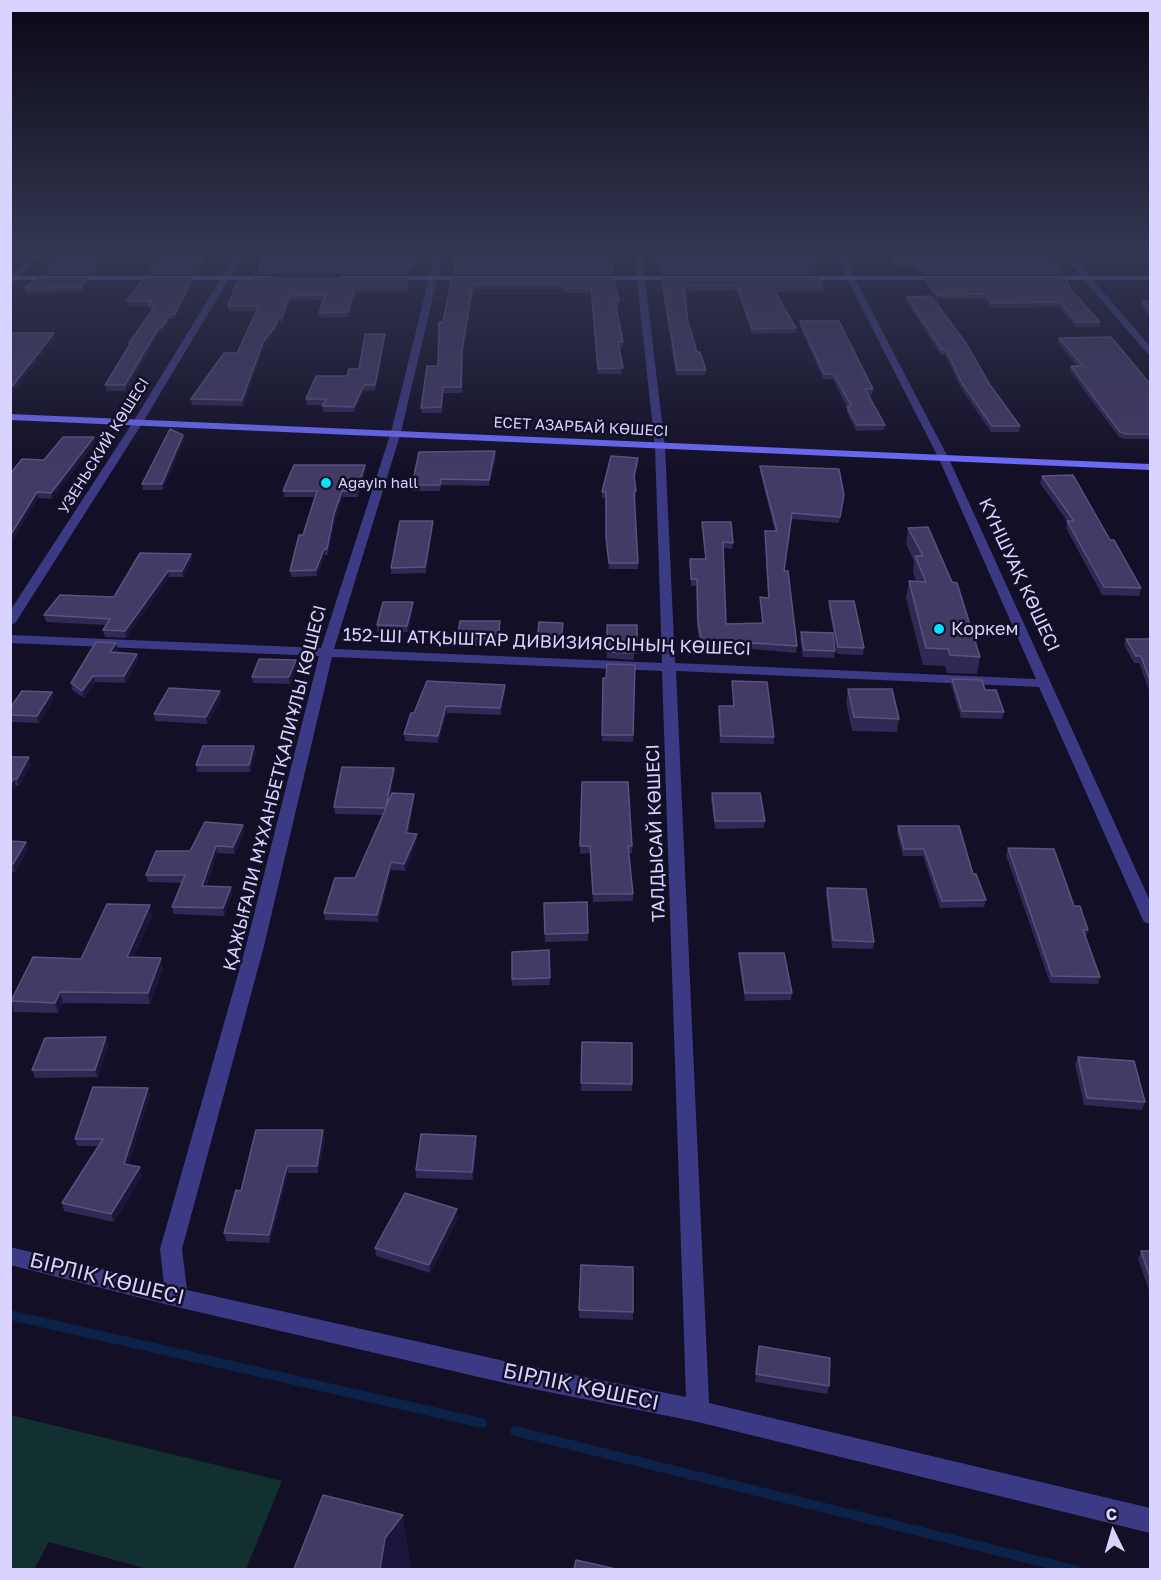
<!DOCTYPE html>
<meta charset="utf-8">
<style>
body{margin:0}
#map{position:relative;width:1161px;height:1580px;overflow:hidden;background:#130f26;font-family:"Golos Text",sans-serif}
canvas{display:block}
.frame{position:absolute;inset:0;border:12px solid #d9d4ff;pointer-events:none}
.north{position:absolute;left:1083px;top:1502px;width:60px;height:60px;-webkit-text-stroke:4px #130f26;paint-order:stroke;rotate:355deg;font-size:16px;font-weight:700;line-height:24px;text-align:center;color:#d9d4ff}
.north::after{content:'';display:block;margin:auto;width:21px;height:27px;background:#d9d4ff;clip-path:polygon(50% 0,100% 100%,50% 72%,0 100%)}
</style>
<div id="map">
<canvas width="1161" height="1580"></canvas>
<div class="frame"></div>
<div class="north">С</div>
</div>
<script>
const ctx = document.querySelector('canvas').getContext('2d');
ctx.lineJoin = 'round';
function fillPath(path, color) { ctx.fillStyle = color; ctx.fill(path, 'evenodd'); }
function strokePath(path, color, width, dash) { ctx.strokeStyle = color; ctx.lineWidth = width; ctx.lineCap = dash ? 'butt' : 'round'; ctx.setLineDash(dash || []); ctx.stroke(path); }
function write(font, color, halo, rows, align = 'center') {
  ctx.font = font + ' "Golos Text",sans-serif'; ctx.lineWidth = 5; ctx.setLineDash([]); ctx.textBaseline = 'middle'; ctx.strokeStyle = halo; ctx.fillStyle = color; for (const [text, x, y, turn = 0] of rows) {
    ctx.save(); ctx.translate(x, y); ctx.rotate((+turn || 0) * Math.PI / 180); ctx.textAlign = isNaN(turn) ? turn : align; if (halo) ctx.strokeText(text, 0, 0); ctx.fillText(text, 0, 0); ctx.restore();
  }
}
const green = new Path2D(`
 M11,1415L282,1481L246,1569H148L49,1542L34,1569H11Z`);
const stream = new Path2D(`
 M10,1315L482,1423
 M515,1431L1075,1570`);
const street = new Path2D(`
 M33,254H42L10,285V278Z
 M236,254H244L143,422L16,622L10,626V611L133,422Z
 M435,254H443L401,432L334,649L662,663L655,447L634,254H642L665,447L675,663L1036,679L939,459L846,277L837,254H845L854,277L949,459L1150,901V924L1144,922L1142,918L1039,687L676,671L709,1403L1150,1508V1533L698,1422L509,1384L177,1307L10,1265V1247L164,1284L160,1249L246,946L319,656L10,643V635L321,648L391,432ZM332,657L662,671L686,1397L509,1362L187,1290L182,1249L264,946Z
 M1062,254H1070L1150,346V354L1147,353Z`);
const secondary = new Path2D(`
 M10,276H272L276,278L272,280H10Z
 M341,276H1150V280H341Z
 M10,414L1150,464V470L10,420Z`);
const wall = new Path2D(`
 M109,254L95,274H48L47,269Z
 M208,254L197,274H151L150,269Z
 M266,254H295V255L420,254L416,267H411L410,274H259L258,269Z
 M452,254H503V256L612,254L613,274H454V266H452Z
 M656,254H731L732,256L814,254L818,263L817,268H814V274H660Z
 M888,254H933L934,256L1059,269L1058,274H919L915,267H895Z
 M1093,254H1150V264H1103Z
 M452,278H614L619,301V306H616L623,342V347H619L622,374H598L591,293H563V289H473L463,356L462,393H443L442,413H422L421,408L438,366L443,322Z
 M662,278L823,286V291L775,292L796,328L795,333L752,334L737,290L685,291L688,322L697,352L706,370L705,375H676L661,282Z
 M925,278L1072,291L1100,322L1099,327H1076L1059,307L991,308L985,299H936L925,282Z
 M237,281L409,282L407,291L356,292L348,317L320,318L319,313L323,300H290L282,322H279L275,333L264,347L243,406L192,405L191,399L237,353L257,311H229L228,306Z
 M89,282L82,292L26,293L25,288Z
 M193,282L175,319H171L163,332H160L126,391H107L105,385L129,346V343L152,310H150L149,306H128L127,301Z
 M907,297L1020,426L1019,432H991L961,388L945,355H941L907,302Z
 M1142,301H1150V317L1141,306Z
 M800,321L873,389L872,395H868L885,425L884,430L856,431L847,412V407L833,379H823L800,327Z
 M1059,338L1150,384V439H1125L1119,437L1070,371L1071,366H1077L1058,343Z
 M385,339L375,390L364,391L354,412H323V405H307L306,399L359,369Z
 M183,435L184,440L163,490H143L142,484Z
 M94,437L95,443L52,499L38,498L10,545L44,460Z
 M496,457L489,486L441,485L440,491H412V485Z
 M638,463L635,478L636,497H634L638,569H609L606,544L605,498H602V492Z
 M365,465L366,471L358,497H343L335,520L328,555H325L317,576L291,577L290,571L303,535L315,497H284L283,491Z
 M760,466L844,495L839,523L792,519L784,571L797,646L796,653L751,649L701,650L697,628L696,586H691L690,565V559H705L702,522L733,543L732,549L723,548L726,624L762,623L760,604V597L768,598L765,537V531H775L760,472Z
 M1042,476L1141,588L1139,596L1102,595L1066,528L1067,521L1040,483Z
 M433,527L426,573L391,574V568Z
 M908,528L980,657L977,674L947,673L945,666L923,665L906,598L909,581H916L913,572L914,561L906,544Z
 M191,554L192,560L183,577H169L126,638L105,637L103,630L106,625L46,622L44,615L114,597Z
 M829,601L864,648L863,655L837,654L829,607Z
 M413,602V609L408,632H377V625Z
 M607,625H637V652H634V660L607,658Z
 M500,627L498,646H458L457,639Z
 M563,629L562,649L537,648V642Z
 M801,632L835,651L834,658L803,657L800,639Z
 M1126,639H1150V693L1139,663H1134L1124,645Z
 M118,650L116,652L137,654L138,660L126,683L95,682L84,698L72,690L71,683Z
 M635,665L633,742L602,741L603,678H606Z
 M297,667L290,684L253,683L252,677Z
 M952,679L985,690L1004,712L1002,719L961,718L951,685Z
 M732,681L774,737V744L720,743L718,713L719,706H733Z
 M848,689L899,719L897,732L852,731L846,702Z
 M52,692L53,699L39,723L10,722V708Z
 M505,692L501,715L447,713L438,743L405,741L404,734L414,713Z
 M221,698L207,724L155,721L154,714Z
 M254,746L256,753L250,772H197L196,765Z
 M10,757L31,764L19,786H16L10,794Z
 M395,775L390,797L414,801L408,833L417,841L405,871L391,870L378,922L325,920L324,913L355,878L383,815L335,814L334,807Z
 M582,782L632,846V853H629L633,894V901L593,902L590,853L580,854Z
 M712,793L765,821L764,828L715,829L711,800Z
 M243,825L244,832L235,854L217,853L206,886L231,887L232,894L224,916L174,914L172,907L182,883L148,882L146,875L190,851Z
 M898,826L986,900L984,907L940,908L923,856H903L897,833Z
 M10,841L26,842L28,849L15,872H10Z
 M1008,848L1074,906L1088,930L1086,937L1100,977L1098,984L1050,983L1006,855Z
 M827,888L874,942L873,949L832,948L826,895Z
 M544,903L588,933V941L545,942Z
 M152,916L134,957L163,968L150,1004L63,1003L58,1013L14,1012L11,1001Z
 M549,950L550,985L512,986V952Z
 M739,953L792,993L791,1000L745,1001L739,961Z
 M582,1042L632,1043V1091H581Z
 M108,1045L98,1077L35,1078L32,1070Z
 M1078,1057L1145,1102L1142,1110L1084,1105L1075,1064Z
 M148,1088L150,1095L128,1165L142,1175L114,1222L64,1211L62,1203L98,1146H77L75,1139Z
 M325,1138L318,1173H288L270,1243L226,1241L224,1233L241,1191Z
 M477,1143L473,1180L416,1178V1170Z
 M458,1217L430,1273L376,1256L375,1248Z
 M1141,1251H1150V1293L1138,1259Z
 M581,1265L633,1267V1320L579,1318Z
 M759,1346L829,1386L827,1394L755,1382Z`);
const shadedWall = new Path2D(`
 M104,254H109L95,274L94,269Z
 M205,254H208L197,274V269Z
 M419,254H420L416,267V262Z
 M88,278L89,282L82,292L81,287Z
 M192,278L193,282L175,319V314Z
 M473,284V289L463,356L462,393V350Z
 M355,287L356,292L348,317V312Z
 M289,296L290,300L282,322V317Z
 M171,314V319L163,332L162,327Z
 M279,317V322L275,333L264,347L243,406L242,400L263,342Z
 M159,327L160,332L126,391L125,385Z
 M54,333L55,339L10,396V389Z
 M385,334V339L375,390V385Z
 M364,385V391L354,412V407Z
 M183,435L184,440L163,490L162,484Z
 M94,437L95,443L52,499L51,493Z
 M495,451L496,457L489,486V480Z
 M365,465L366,471L358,497L357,491Z
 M342,491L343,497L335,520L328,555L327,549L334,514Z
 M37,492L38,498L10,545V536Z
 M433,521V527L426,573L425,567Z
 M324,549L325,555L317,576L316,570Z
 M191,554L192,560L183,577L182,571Z
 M168,571L169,577L126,638L125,631Z
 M413,602V609L408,632L407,626Z
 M116,643L118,650L112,658L110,652Z
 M137,654L138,660L126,683L124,676Z
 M296,660L297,667L290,684L289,677Z
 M93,676L95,682L84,698L82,691Z
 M505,685V692L501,715L500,708Z
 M220,691L221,698L207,724L206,717Z
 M52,692L53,699L39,723L37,716Z
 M446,706L447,713L438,743V736Z
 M254,746L256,753L250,772L249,765Z
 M29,757L31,764L19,786L17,779Z
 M394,768L395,775L387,813L386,806Z
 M14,779L16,786L10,794V784Z
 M414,794V801L406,840V833Z
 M243,825L244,832L235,854L233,847Z
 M417,834V841L405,871L404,864Z
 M26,842L28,849L15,872L13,864Z
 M216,846L217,853L203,893L202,886Z
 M391,862V870L378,922L377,915Z
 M231,887L232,894L224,916L223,908Z
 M150,905L152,916L130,967L127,957Z
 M161,958L163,968L150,1004L148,993Z
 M60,992L63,1003L58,1013L55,1003Z
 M106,1037L108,1045L98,1077L95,1070Z
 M148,1088L150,1095L126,1171L124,1164Z
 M323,1130L325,1138L318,1173L317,1166Z
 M476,1136L477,1143L473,1180L472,1172Z
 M287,1166L288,1173L270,1243L269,1235Z
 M140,1167L142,1175L114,1222L111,1214Z
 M457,1209L458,1217L430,1273L429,1265Z
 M403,1515L411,1569H380L385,1538Z`);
const building = new Path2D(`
 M63,254H104L94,269H47Z
 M161,254H205L197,269H150Z
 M266,254H293V255L419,254L416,262H411L410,269H258Z
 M452,254H502V256L612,254L613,269H454L456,261H452Z
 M657,254H731L732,256L814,254L818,263H812L814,269H661Z
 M891,254H933L934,256L1048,254L1059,269H920L915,262H896Z
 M1099,254H1150V259H1104Z
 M37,278H88L81,287L25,288Z
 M144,278H192L175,314H171L162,327H159L125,385H105L131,343H129L156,305H149L152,301H127Z
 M254,278H408L407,286L355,287L348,312L319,313L325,295L289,296L282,317H279L274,328L263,342L242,400L191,399L224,353H237L259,306H228L237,281H252Z
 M452,278H614L619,301H615L623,342H618L623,368L598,369L591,288H563V284H473L462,350L461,387H443L441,407L421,408L427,366H438L439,322H443Z
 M662,278H819L823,286L772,287L796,328L752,329L737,286H684L688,322L697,352H700L706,370H677Z
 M925,278H1065L1072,291L1100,322H1077L1060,302L992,303L986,294L937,295Z
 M931,296L966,343L990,385L1020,426H992L962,383L946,350H942L907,297Z
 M1142,301H1150V311Z
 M800,321H839L873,389H865L885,425H857L847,407L851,406L834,374H824Z
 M10,333H54L10,389Z
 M365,334H385L375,385H364L354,407L322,406L326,399H306L316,376H347L349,369H359Z
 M1111,337L1150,384V434H1127L1120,432L1071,366H1083L1059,338Z
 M170,429L183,435L162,484H142Z
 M63,437H94L51,493L37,492L10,536V474L22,459L44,460Z
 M495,451L489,480L441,479L440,485H412L419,452Z
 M611,456L638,458L634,475L636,491H634L638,563H609L606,538V492H602Z
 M294,465H365L357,491H342L334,514L327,549H324L316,570L290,571L299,535H303L317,491H283Z
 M760,466L839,469L844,495L840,517L792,513L784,571H788L797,646L752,643L702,644L698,621L697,579H691L690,559H706L702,522H731L733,543L723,542L726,624L763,623L760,597L769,598L765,531H777Z
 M1073,475L1110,540H1114L1141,588L1104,587L1067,521H1074L1042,476Z
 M400,521H433L425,567L391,568Z
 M928,527L952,582L957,583L980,657L950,655L948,649L926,648L909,581L926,582L915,556H923L908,528Z
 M140,553L191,554L182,571H168L125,631L103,630L110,619L44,615L60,595L114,597Z
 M829,601H854L864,648L838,647Z
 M383,602H413L407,626L377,625Z
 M460,621H500L498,639H457Z
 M539,622L563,623L561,642H537Z
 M607,625H637V645H634L635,653L607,652Z
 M801,632L833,633L835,651L804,650Z
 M1126,639H1150V681L1141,656H1136Z
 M96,642L116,643L110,652L137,654L124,676H93L82,691L71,683Z
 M259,659L296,660L289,677H252Z
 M607,664L635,665L633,735H602L603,678H606Z
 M952,679L982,680L985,690H996L1004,712L962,711Z
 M427,681L505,685L500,708L446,706L438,736L404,734L411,713H414Z
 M732,681L767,682L774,737L721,736L719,706H734Z
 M169,688L220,691L206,717L154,714Z
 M848,689H892L899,719L854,717Z
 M22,691L52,692L37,716L10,715V708Z
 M203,746H254L249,765H196Z
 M10,757H29L17,779H14L10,784Z
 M342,767L394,768L386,806L392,793L414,794L406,833L417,834L404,864L391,862L377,915L324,913L335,878H355L386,808L334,807Z
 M582,782H628L632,846H628L633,894H593L590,846H580Z
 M712,793H760L765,821H715Z
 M205,822L243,825L233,847L216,846L202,886L231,887L223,908L172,907L185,875H146L156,851H190Z
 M898,826H959L973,874H976L986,900L942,901L924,849H904Z
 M10,841L26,842L13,864H10Z
 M1008,848L1054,849L1074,906H1080L1088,930H1083L1100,977L1052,976Z
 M827,888L866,889L874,942L833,940Z
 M587,902L588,933L545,934L544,903Z
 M107,904L150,905L127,957L161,958L148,993L60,992L55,1003L11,1001L33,957L81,959Z
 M549,950L550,978L512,979V952Z
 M739,953H784L792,993H745Z
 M106,1037L95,1070H32L45,1038Z
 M582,1042L632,1043V1084L581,1083Z
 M1078,1057L1134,1061L1145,1102L1087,1098Z
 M93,1087L148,1088L124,1164L140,1167L111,1214L62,1203L103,1139H75Z
 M256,1130H323L317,1166H287L269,1235L224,1233L236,1190L241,1191Z
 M421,1134L476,1136L472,1172L416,1170Z
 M405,1193L457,1209L429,1265L375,1248Z
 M1141,1251H1150V1277Z
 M581,1265L633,1267V1312L579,1310Z
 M759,1346L830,1358L829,1386L756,1374Z
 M323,1495L403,1515L385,1538L380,1569H294Z
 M576,1560L616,1569H574Z`);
const markers = [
 [326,483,6,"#00e5ff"],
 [939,629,6,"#00e5ff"]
];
const farStreetnames = [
 ["ЕСЕТ АЗАРБАЙ КӨШЕСІ",581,427,3],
 ["УЗЕНЬСКИЙ КӨШЕСІ",104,446,-58]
];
const farPoinames = [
 ["Agayin hall",338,483]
];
const streetNames = [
 ["КҮНШУАҚ КӨШЕСІ",1019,575,65],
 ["152-ШІ АТҚЫШТАР ДИВИЗИЯСЫНЫҢ КӨШЕСІ",547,642,2],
 ["ҚАЖЫҒАЛИ МҰХАНБЕТҚАЛИҰЛЫ КӨШЕСІ",275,788,-76],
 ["ТАЛДЫСАЙ КӨШЕСІ",656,833,-92]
];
const poiNames = [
 ["Коркем",951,629]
];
const nearStreetnames = [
 ["БІРЛІК КӨШЕСІ",107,1279,14],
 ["БІРЛІК КӨШЕСІ",581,1387,12]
];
fillPath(green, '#12302f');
strokePath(stream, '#0c2248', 10);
fillPath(street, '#3d3a85');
fillPath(secondary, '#6f6bff');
fillPath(wall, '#312854');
fillPath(shadedWall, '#1d163a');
fillPath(building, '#433a66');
strokePath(building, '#5a527e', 1.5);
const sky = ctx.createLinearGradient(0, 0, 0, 476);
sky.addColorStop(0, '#0a0815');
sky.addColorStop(0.53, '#333752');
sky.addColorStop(1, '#33375200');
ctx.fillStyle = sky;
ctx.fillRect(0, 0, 1161, 476);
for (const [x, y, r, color] of markers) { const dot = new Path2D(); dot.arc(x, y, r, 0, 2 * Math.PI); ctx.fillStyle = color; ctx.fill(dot); strokePath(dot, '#130f26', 2); }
write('15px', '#d9d4ff', '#130f26', farStreetnames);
write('15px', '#d9d4ff', '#130f26', farPoinames, 'left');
write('18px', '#d9d4ff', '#130f26', streetNames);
write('18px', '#d9d4ff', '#130f26', poiNames, 'left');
write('21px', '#d9d4ff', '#130f26', nearStreetnames);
</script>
